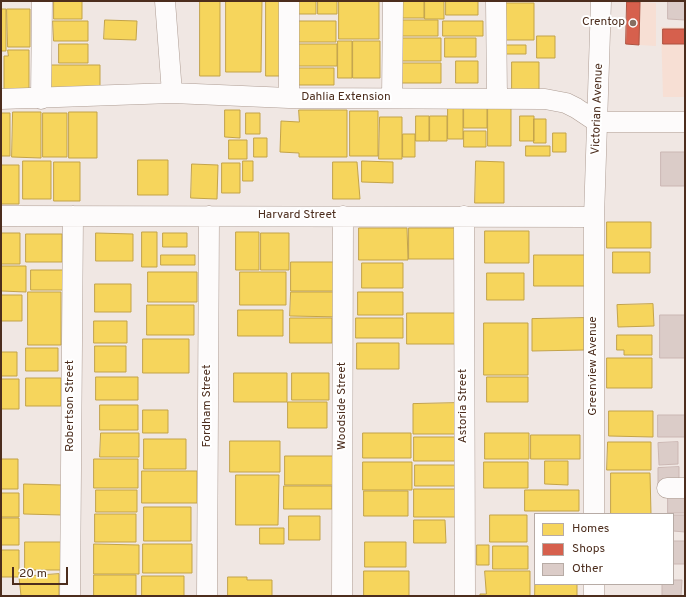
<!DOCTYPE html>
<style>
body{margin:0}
#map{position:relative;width:686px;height:597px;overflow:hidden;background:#f0e7e3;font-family:Overpass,sans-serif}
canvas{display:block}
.frame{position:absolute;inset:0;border:2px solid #4c2d1d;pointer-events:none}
.legend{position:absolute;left:534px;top:513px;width:140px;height:72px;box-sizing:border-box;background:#fff;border:1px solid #b7aba5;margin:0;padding:5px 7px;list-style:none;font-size:12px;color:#4c2d1d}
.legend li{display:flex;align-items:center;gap:8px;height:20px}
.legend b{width:20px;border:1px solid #b7aba5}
.scale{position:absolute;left:12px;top:567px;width:56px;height:18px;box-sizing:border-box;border:2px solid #4c2d1d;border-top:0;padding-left:5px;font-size:12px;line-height:14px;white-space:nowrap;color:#4c2d1d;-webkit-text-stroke:3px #fff;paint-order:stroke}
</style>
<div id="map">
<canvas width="686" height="597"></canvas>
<div class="frame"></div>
<ul class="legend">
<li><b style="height:11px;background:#f6d55c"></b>Homes</li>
<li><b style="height:11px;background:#d6604d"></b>Shops</li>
<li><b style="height:11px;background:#dbccc8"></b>Other</li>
</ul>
<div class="scale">20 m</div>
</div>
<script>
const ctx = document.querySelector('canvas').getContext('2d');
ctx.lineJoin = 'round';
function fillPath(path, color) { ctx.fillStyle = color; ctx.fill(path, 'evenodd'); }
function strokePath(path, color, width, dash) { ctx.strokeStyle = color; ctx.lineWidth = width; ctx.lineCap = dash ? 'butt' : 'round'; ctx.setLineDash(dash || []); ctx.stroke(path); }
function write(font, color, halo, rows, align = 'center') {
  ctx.font = font + ' Overpass,sans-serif'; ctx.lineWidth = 4; ctx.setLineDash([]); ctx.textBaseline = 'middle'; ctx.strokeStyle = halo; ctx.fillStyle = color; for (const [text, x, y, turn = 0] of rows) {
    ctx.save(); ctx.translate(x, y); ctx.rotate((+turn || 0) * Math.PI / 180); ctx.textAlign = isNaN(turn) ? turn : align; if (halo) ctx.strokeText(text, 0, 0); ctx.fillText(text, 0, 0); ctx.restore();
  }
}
const built = new Path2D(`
 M640,2L656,3V46L639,45Z
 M661,27H685V97H663Z`);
const homes = new Path2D(`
 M54,1H82V19H54Z
 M200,1H220V76H200Z
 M226,1H262L261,72H226Z
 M266,1H282V76H266Z
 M292,1H316V14H292Z
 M318,1H337V14H318Z
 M339,1H379V39H339Z
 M400,1H424V18H400Z
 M425,1H444V19H425Z
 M446,1H478V15H446Z
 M503,3H534V40H503Z
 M1,9H6V51H1Z
 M7,9H30V47H8Z
 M105,20L137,21L136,40L104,39Z
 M399,20H438V36H399Z
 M53,21H88V41H54Z
 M293,21H336V42H293Z
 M443,21H483V36H443Z
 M537,36H555V58H537Z
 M399,38H441V61H399Z
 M445,38H476V57H445Z
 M338,41H352V78H338Z
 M353,41H380V78H353Z
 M59,44H88V63H59Z
 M290,44H337V66H290Z
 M503,45H526V54H503Z
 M8,50H29V92H4V56H8Z
 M456,61H478V83H456Z
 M512,62H539V91H512Z
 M399,63H441V83H399Z
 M51,65H100V90H51Z
 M291,68H334V85H291Z
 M464,105H487V128H464Z
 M448,107H463V139H448Z
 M488,108H511V146H488Z
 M225,110H240V138L225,137Z
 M299,110H347V157H299V153L280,152L281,121L299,122Z
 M350,111H378V156H350Z
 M13,112H41V158L12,157Z
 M69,112H97V158H69Z
 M1,113H10V156H1Z
 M43,113H67V157H43Z
 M246,113H260V134H246Z
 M416,116H429V141H416Z
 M430,116H447V141H430Z
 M520,116H534V141H520Z
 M380,117H402V159H379Z
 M534,119H546V143H534Z
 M464,131H486V147H464Z
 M553,133H566V152H553Z
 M403,134H415V157H403Z
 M254,138H267V157H254Z
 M229,140H247V159H229Z
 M526,146H550V156H526Z
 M138,160H168V195H138Z
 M23,161H51V199H23Z
 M243,161H253V181H243Z
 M362,161L393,162V183L362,182Z
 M476,161L504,162V203H475Z
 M54,162H80V201H54Z
 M333,162H357L360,199H333Z
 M222,163H240V193H222Z
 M192,164L218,165L217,199L191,198Z
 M1,165H19V204H1Z
 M607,222H651V248H607Z
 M359,228H407L408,260H359Z
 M409,228H456V259H409Z
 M485,231H529V263H485Z
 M142,232H157V267H142Z
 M236,232H259V270H236Z
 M1,233H20V264H1Z
 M96,233L133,234V261H96Z
 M163,233H187V247H163Z
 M261,233H289V270H261Z
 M26,234H62V262H26Z
 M613,252H650V273H613Z
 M161,255H195V265H161Z
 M534,255H586V286H534Z
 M291,262H334V291H291Z
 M362,263H403V288H362Z
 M1,266H26V292L1,291Z
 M31,270H66V290H31Z
 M148,272H197V302H148Z
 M240,272H286V305H240Z
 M487,273H524V300H487Z
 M95,284H131V312H95Z
 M28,292H61V345H28Z
 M291,292H343V317L290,316Z
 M358,292H403V315H358Z
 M1,295H22V321H1Z
 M653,304L654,326L618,327L617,305Z
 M147,305H194V335H147Z
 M238,310H283V336H238Z
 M407,313H456V344H407Z
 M290,318H332V343H290Z
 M356,318H403V338H356Z
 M584,318V350L532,351V319Z
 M94,321H127V343H94Z
 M484,323H528V375H484Z
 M617,335H652V355H624V350H617Z
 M143,339H189V373H143Z
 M357,343H399V369H357Z
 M95,346H126V372H95Z
 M26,348H58V371H26Z
 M1,352H17V376H1Z
 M607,358H652V388H607Z
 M234,373H287V402H234Z
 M292,373H329V400H292Z
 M96,377H138V400H96Z
 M487,377H528V402H487Z
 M26,378H61V406H26Z
 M1,379H19V409H1Z
 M288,402H327V428H288Z
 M458,403V434H413V404Z
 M100,405H138V430H100Z
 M143,410H168V433H143Z
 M609,411H653V437L609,436Z
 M101,433H139V457H100Z
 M363,433H411V458H363Z
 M485,433H529V459H485Z
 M531,435H580V459H531Z
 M414,437H458V461H414Z
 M144,439H186V469H144Z
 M230,441H280V472H230Z
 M608,442H651V470H607Z
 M285,456H336V485H285Z
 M1,459H18V489H1Z
 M94,459H138V488H94Z
 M545,461H568V485L545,484Z
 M363,462H412V490H363Z
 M484,462H528V488H484Z
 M415,465H462V486H415Z
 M142,471H197V503H142Z
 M611,473H650L651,514H611Z
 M236,475H279L278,525H236Z
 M24,484L62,485V515L24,514Z
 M284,486H332V509H284Z
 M414,489H458V517H414Z
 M96,490H137V512H96Z
 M525,490H579V511H525Z
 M364,491H408V516H364Z
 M1,493H19V517H1Z
 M144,507H191V541H144Z
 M95,514H136V542H95Z
 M490,515H527V542H490Z
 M289,516H320V540H289Z
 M1,518H19V545H1Z
 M414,520H445L446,543H414Z
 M260,528H284V544H260Z
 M25,542H63V570H25Z
 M365,542H406V567H365Z
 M94,544L139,545V574H94Z
 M143,544H192V573H143Z
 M477,545H489V565H477Z
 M493,546H528V569H493Z
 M1,550H19V577H1Z
 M364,571H409V596H364Z
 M485,571H530V596H480V594H486Z
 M535,571V584H577V596H535Z
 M59,574V596H21L19,577Z
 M94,575H136V596H94Z
 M142,576H184V596H142Z
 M228,577H247V580H272V596H228Z`);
const shops = new Path2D(`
 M627,2H640L639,45L626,44Z
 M663,29H685V44H663Z`);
const building = new Path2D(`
 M668,1H685V20L668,19Z
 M661,152H685V186H661Z
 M660,315H685V358H660Z
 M658,415H685V437H658Z
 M678,442V464L659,465L658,443Z
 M679,467V486H658V468Z
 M668,494H685V513H668Z
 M673,515H685V532L673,531Z
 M673,541H685V564H673Z
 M673,580H682L681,596H662V584H673Z`);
const minor = new Path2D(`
 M165,1L172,93
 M496,1L497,99
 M289,98V1
 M392,98L393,1
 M1,99L172,93L289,98L545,99L566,103L576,108L597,122H685
 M41,99L42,1
 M1,216L594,217
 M464,216L465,596
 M667,488H685
 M594,514V217L601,1
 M594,584V596
 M70,596L73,216
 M207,596L209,216
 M342,596L343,216`);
const markers = [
 [633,23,4,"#856e62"]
];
const poiNames = [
 ["Crentop",625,23]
];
const streetNames = [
 ["Dahlia Extension",346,98],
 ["Victorian Avenue",598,109,-88],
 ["Harvard Street",297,216],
 ["Greenview Avenue",594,366,-90],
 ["Robertson Street",71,406,-90],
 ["Fordham Street",208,406,-90],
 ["Woodside Street",343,406,-90],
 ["Astoria Street",464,406,-90]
];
fillPath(built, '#f7dfd4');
fillPath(homes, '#f6d55c');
strokePath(homes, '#c3a349', 1);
fillPath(shops, '#d6604d');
strokePath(shops, '#ad513f', 1);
fillPath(building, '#dbccc8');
strokePath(building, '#cbb7b3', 1);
strokePath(minor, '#ae9d94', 21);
strokePath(minor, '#fdfbfb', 20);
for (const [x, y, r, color] of markers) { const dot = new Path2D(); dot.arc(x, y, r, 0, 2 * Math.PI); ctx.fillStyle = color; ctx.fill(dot); strokePath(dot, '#fff', 1.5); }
write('12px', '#4c2d1d', '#fff', poiNames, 'right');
write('12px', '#4c2d1d', '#fff', streetNames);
</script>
